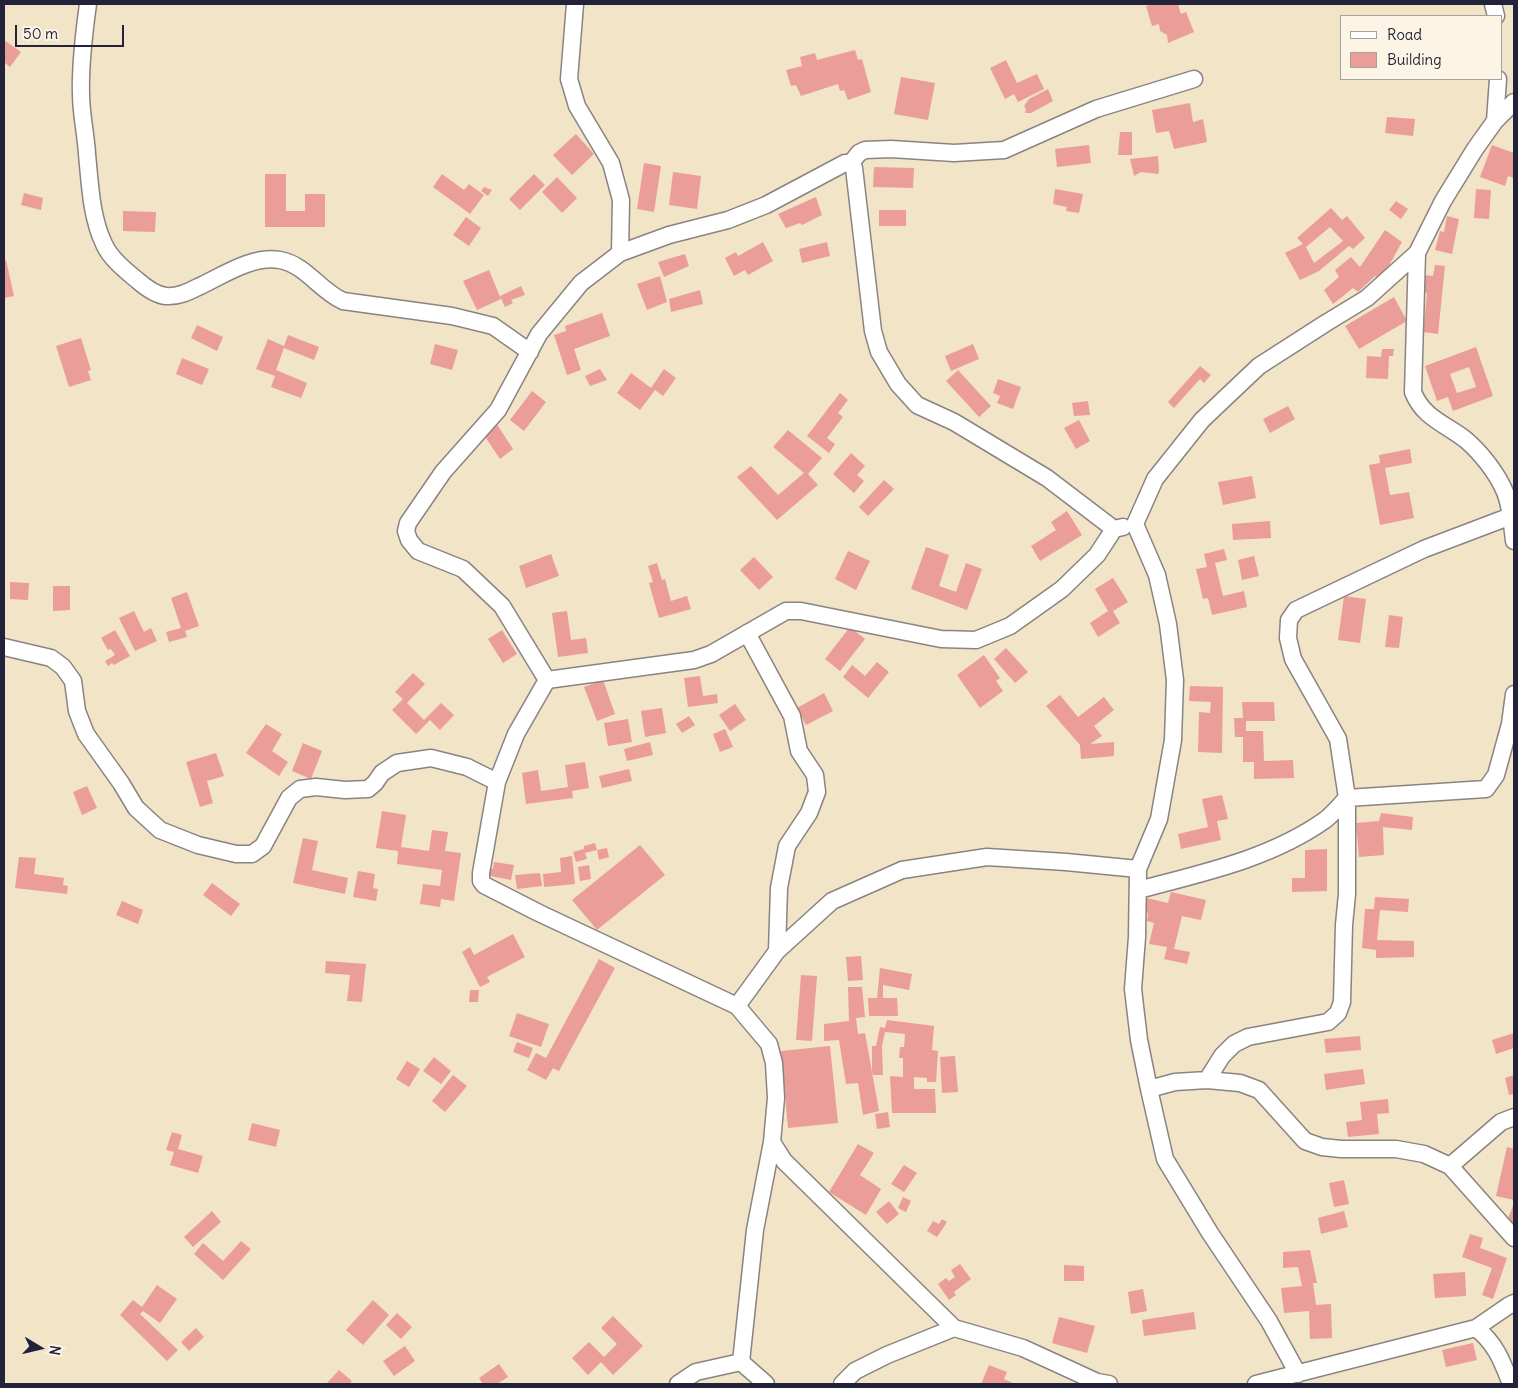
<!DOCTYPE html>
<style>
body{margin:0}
#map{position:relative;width:1518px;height:1388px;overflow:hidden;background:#f2e4c7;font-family:Delius,sans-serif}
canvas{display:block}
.frame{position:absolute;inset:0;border:5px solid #22223b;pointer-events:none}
.legend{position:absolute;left:1340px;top:15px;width:162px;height:65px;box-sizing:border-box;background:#fcf5e5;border:1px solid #a5a1a1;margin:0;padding:6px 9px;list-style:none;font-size:15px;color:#22223b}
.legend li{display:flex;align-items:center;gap:10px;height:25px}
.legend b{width:25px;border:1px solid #a5a1a1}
.north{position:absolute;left:15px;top:1323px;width:50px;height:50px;-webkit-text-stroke:4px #fcf5e5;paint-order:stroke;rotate:99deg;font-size:14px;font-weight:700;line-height:20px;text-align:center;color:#22223b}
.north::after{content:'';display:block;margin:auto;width:18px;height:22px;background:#22223b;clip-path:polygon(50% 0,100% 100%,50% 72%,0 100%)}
.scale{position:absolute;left:15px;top:25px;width:109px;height:22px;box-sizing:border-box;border:2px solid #22223b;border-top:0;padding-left:6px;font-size:15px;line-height:18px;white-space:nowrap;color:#22223b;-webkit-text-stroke:4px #fcf5e5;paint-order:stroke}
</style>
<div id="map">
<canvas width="1518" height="1388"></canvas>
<div class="frame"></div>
<ul class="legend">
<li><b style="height:6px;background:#fff"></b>Road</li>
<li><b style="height:14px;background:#eb9d9a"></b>Building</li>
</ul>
<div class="north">N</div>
<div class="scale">50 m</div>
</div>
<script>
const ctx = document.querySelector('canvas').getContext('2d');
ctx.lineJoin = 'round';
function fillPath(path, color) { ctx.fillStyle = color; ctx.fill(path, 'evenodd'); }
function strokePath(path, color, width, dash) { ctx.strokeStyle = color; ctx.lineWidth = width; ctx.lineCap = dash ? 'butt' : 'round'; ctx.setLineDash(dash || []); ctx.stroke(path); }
const building = new Path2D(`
 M1155,4H1178L1181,14L1186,12L1194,32L1168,43L1167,35L1160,31L1159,24L1152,26L1146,6Z
 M4,40L21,52L10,67L4,62Z
 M855,50L858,60L862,59L871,92L848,100L844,90L840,91L838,84L801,96L796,85L791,86L786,70L802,66L800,57L815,53L817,60Z
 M1006,60L1017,83L1037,74L1044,89L1018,102L1014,94L1005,99L990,68Z
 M901,77L935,83L928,120L894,114Z
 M1048,89L1053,101L1031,113H1025L1026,109L1024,106L1029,99Z
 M1190,103L1193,122L1203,119L1207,142L1174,149L1169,131L1156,133L1152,110Z
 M1387,117L1415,119L1413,136L1385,133Z
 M1120,132H1132V155H1118Z
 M576,134L594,154L572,175L553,155Z
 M1089,145L1091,163L1057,167L1055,149Z
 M1492,145L1514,153V178L1508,176L1505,186L1480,177Z
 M1158,156L1159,171L1158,174L1141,172L1134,176L1130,159Z
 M644,163L661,166L654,212L637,209Z
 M874,167L914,168L913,188L873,187Z
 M673,172L701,176L697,209L669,205Z
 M265,174H286V211H305V194H325V227H265Z
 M442,174L464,190L469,184L484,195L470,214L433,187Z
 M534,174L545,185L520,210L509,199Z
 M557,177L577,198L562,213L542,192Z
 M484,187L492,190L488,196L481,191Z
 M1055,189L1083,194L1079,213L1066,211L1067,207L1053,204Z
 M1476,189L1491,190L1489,219L1474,218Z
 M24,193L43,198L41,210L21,205Z
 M816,197L822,215L802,225L800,223L786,228L778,214Z
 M1396,201L1408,209L1401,219L1389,210Z
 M1331,208L1342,220L1347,216L1365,238L1353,249L1349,246L1319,271L1300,280L1285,253L1303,244L1297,238ZM1330,227L1343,241L1314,263L1306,247Z
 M879,210H906V226H879Z
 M123,211L156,212L155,232L123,231Z
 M1447,216L1459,219L1452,254L1435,250L1440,231L1444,232Z
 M466,217L481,228L469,246L453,235Z
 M1385,230L1402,242L1381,280L1375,276L1358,292L1353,288L1333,304L1324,290L1339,277L1335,270L1351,257L1360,267Z
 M763,242L773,261L748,275L745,270L734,276L725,258L736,252L738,256Z
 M827,242L830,256L802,263L799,249Z
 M685,254L689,266L664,277L658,262Z
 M6,260L14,296L4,298V261Z
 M1435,265L1445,266L1438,334L1423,332L1427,293L1423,292L1424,275L1433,276Z
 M489,270L501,299L477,310L463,281Z
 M660,276L667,302L647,310L637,284Z
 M521,286L525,295L511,300L513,303L505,307L500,296Z
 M700,290L703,304L671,312L669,299Z
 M1394,297L1407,321L1359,349L1345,326Z
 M602,313L610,336L574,349L581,370L567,375L554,335L566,331L565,326Z
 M197,325L223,337L217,351L191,338Z
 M288,335L319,347L314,360L284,348L276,370L307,383L301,398L271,387L275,376L256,369L268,339L284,346Z
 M81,338L91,370L88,371L91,380L69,387L56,346Z
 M435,344L458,350L452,370L430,364Z
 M973,344L979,359L951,371L945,356Z
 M1476,347L1493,396L1453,411L1448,397L1437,401L1425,366ZM1469,367L1476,387L1457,393L1450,374Z
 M1382,349H1394L1393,356H1389L1388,379L1366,378L1367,356L1381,357Z
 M182,358L209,369L202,385L176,374Z
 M1200,366L1211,375L1204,383L1200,379L1174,408L1168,402Z
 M600,369L607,380L590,386L585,376Z
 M664,369L676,378L663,396L655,390L640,410L617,393L631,373L651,388Z
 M958,370L991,406L979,417L946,381Z
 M998,379L1021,387L1013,409L997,403L1000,396L993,393Z
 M532,391L546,402L524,431L510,420Z
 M840,393L848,400L838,413L843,417L827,438L835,444L829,453L807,436Z
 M1088,401L1090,415L1074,416L1072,403Z
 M1288,406L1295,419L1270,433L1263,419Z
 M1079,420L1090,441L1076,449L1064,428Z
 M496,423L513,449L500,459L482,432Z
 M788,430L822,458L808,474L818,485L777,520L737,477L751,466L778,495L804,473L773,447Z
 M1410,449L1412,463L1385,468L1390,495L1409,492L1414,518L1380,525L1369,465L1380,463L1379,455Z
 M851,453L865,466L857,475L864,481L854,493L833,474Z
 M1252,476L1256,498L1223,505L1218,482Z
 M884,480L894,489L868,516L859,507Z
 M1067,511L1082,535L1040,561L1031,546L1056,530L1051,522Z
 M1270,521L1271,538L1233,540L1232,524Z
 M926,547L949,555L939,586L956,592L966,563L982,569L967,610L911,589Z
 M1224,549L1227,560L1215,563L1223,596L1244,591L1247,607L1212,615L1208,598L1203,599L1196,569L1207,567L1204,554Z
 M848,551L870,561L856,590L835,579Z
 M551,554L559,576L526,588L519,566Z
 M1254,556L1259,576L1242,580L1238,560Z
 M754,557L773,577L759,590L740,570Z
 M657,563L662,580L665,579L671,601L687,596L691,609L659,618L649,583L653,582L648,566Z
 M1113,578L1128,602L1113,611L1120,623L1098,637L1090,623L1108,611L1095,589Z
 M10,582L29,583L28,600L10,599Z
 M53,586H70V610L53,611Z
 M187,592L199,626L185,631L187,637L169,642L166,632L181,628L171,598Z
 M1344,596L1366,599L1360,643L1338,640Z
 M134,611L144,632L151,628L157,641L135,651L119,618Z
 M567,611L571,640L586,638L588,653L558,657L552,613Z
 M1389,615L1403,617L1399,648L1385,647Z
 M850,627L865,639L840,671L825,659Z
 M115,630L130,656L114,665L112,663L108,666L105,661L115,655L111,649L108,650L101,638Z
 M502,630L517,654L503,663L488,639Z
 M1006,648L1028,672L1015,683L994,659Z
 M984,655L1000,678L996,681L1003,691L980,708L957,675Z
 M877,662L889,672L868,698L843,677L852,665L865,676Z
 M413,673L425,684L407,703L424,720L441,703L454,715L440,730L430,720L416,734L392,710L403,699L395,692Z
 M700,676L703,696L717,694L718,703L688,707L684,678Z
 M603,680L615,714L597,721L584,687Z
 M1190,686L1223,687L1222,753L1198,752L1199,712L1210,713L1211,702L1189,701Z
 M824,693L833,711L806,725L797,708Z
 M1060,695L1078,717L1104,697L1114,710L1094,726L1102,736L1090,744L1114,742V756L1081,759L1080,745L1046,706Z
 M1242,702H1274L1275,721H1246V731H1263L1264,761L1293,760L1294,778L1254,779V762H1243V737H1235L1234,718H1243Z
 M735,704L746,720L730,731L719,715Z
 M662,708L666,733L645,737L641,711Z
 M689,716L695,725L682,733L676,724Z
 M628,719L632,742L608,746L604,723Z
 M266,724L282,734L272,751L288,762L279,776L246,753Z
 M725,729L733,747L720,752L713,734Z
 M650,742L653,755L627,761L624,749Z
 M303,743L322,751L311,779L292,771Z
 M216,753L224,776L207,781L213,803L200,807L186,762Z
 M585,762L589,788L572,791L573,798L526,804L522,773L538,770L541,791L568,787L565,765Z
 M629,769L632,781L602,788L599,776Z
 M87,786L97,808L82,815L73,792Z
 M1222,795L1228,819L1217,821L1221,840L1181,849L1178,834L1208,827L1202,799Z
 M382,811L406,815L401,847L429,851L432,830L448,832L445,851L461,853L454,901L441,899L440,907L420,904L423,884L440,886L442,870L397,864L398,851L376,848Z
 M1381,813L1413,817L1412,830L1383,827L1384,855L1359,857L1356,823L1379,821Z
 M303,838L318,841L312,870L348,878L345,894L293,883Z
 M595,843L597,850L607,848L609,857L599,860L597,850L585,853L587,859L576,862L573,852L584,849V846Z
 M640,845L665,875L597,930L572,900Z
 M1327,849V891L1292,892V878H1305V850Z
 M572,856L575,884L544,887L543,874L561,872L560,858Z
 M19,857L36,858L34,874L64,878L63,885L68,886L67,894L15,888Z
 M494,862L514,865L511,880L485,875L486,868L493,869Z
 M589,865L591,879L580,881L578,867Z
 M358,871L375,874L373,888L378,889L376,901L353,897Z
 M540,873L542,886L517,889L515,875Z
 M212,883L240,904L231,916L203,895Z
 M1171,892L1206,900L1201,920L1182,916L1174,949L1190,952L1187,964L1164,959L1167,947L1149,944L1154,923L1147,921L1148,913L1144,912L1147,898L1168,903Z
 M1375,897L1409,899L1408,912L1380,910L1377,940L1414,941V957L1376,958V950L1362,948L1365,909H1374Z
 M122,901L143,910L138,924L116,915Z
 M513,934L525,957L487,977L490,982L480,987L462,952L470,947L474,955Z
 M861,956L863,980L848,981L846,957Z
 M599,959L615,968L559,1071L553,1068L546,1080L527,1070L536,1053L546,1058Z
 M326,961L366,964L362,1002L347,1001L350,975L325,973Z
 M880,968L912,974L909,990L883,985V998H897L898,1016H869L868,998H877Z
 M801,975L817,976L812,1041L796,1040Z
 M848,987H862L865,1017L856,1018L858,1034L865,1033L879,1111L863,1115L858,1083L846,1084L839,1040L824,1041V1024L849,1021Z
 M470,990H479L478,1002H469Z
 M517,1013L549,1024L541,1047L509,1036Z
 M887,1020L934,1026L932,1050L938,1051L936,1082H927V1078L914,1077V1089H935L936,1113H892L890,1076L903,1077V1058H899L900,1047H904L905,1034L885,1032L882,1046L883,1075H872V1046H876L880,1027L885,1028Z
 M1514,1033V1048L1496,1054L1492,1040Z
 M1360,1036L1361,1050L1326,1053L1324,1039Z
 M517,1042L533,1048L529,1058L513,1052Z
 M830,1046L838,1123L788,1128L781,1051Z
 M955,1056L958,1092L942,1093L940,1057Z
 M434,1057L451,1071L441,1084L423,1071Z
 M407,1061L420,1069L409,1087L396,1079Z
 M1363,1069L1365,1084L1326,1090L1324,1074Z
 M453,1075L467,1086L445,1112L432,1101Z
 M1514,1075V1094L1509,1095L1505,1078Z
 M1388,1099L1389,1113L1377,1114L1379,1134L1348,1137L1346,1122L1362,1120L1360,1102Z
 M888,1112L890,1127L877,1129L875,1114Z
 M252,1123L280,1130L276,1147L248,1140Z
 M172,1132L182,1135L178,1149L203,1156L198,1173L170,1165L174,1152L166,1150Z
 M858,1144L874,1153L860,1175L881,1189L866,1215L829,1192Z
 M1507,1147L1514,1149V1200L1496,1196Z
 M904,1165L917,1173L904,1192L891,1184Z
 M1344,1180L1349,1204L1334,1207L1329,1183Z
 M903,1197L911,1201L906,1212L898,1208Z
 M889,1201L899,1214L887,1224L876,1212Z
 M1514,1203V1224L1507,1221Z
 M212,1211L221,1222L193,1247L184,1237Z
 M1344,1211L1348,1227L1321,1234L1318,1218Z
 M942,1219L947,1222L937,1237L927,1231L933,1221L939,1224Z
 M1470,1234L1483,1238L1480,1248L1507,1258L1493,1299L1482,1295L1492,1268L1462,1257Z
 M241,1241L251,1249L223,1280L194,1254L203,1243L223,1261Z
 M1310,1250L1317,1283H1313L1316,1305L1331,1304L1332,1338L1310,1339L1309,1311L1284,1313L1281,1288L1302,1286L1298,1267L1283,1268V1252Z
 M960,1264L971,1279L954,1292L956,1295L949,1300L938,1284L946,1278L949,1281L955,1277L951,1270Z
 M1064,1265L1084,1266V1281H1064Z
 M1465,1272L1466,1296L1435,1298L1433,1274Z
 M157,1285L177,1299L160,1323L143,1311L140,1314L178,1350L167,1361L120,1315L133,1300L142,1307Z
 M1143,1289L1147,1311L1131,1314L1128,1292Z
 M373,1300L389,1315L363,1345L346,1330Z
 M1194,1312L1196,1329L1144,1336L1142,1320Z
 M397,1313L412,1327L401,1339L386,1325Z
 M613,1316L643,1346L613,1375L601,1362L588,1375L572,1358L589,1342L604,1357L617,1344L601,1328Z
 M1059,1317L1095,1326L1087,1353L1052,1343Z
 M196,1328L204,1337L189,1351L181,1342Z
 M1473,1343L1477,1360L1446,1367L1442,1350Z
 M405,1346L415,1361L394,1376L383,1361Z
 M499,1364L508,1377L497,1384H483L479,1378Z
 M989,1365L1007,1372L1004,1379L1015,1384H981Z
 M339,1370L352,1381L349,1384H328L327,1383Z`);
const minor = new Path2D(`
 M88,4C84,33 80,64 81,94C81,114 86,135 87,154C90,184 91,217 104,244C110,258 125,270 137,280C145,287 155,295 166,296C178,297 188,292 198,287C222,276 252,255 280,260C306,265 319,290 343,301L452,316L493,326L530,352
 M575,4L569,79L577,106L611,163L621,200L620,253L581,283L539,334L498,410L443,472L408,523L406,531L409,540L418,551L463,569L502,606L547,680L516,734L497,782L481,873V881L484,885L539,913L737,1006L769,1044L774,1063L776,1098L772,1142L755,1230L741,1362L766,1384
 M1493,4L1496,16
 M1495,121L1514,102
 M851,163L859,153L865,150L891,149L954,153L1004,150L1096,109L1194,79
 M620,253L669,235L728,220L766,205L845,163H851L854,168L873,331L879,352L898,384L917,405L954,422L1047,478L1114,529
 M1417,253L1413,392C1423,418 1446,424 1466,440C1481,453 1497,473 1505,492C1511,507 1512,525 1514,541
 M747,633L792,716L799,751L815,775L817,792L809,813L787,846L779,888L777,951
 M4,647L51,658L63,667L73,681L77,711L86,734L121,783L136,808L160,830L198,845L236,854H252L263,846L289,798L300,789L316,787L345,790L368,789L375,783L382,773L397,763L431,758L467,767L497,782
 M547,680L694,660L711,654L786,611H801L941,639L976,640L1010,626L1062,589L1097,555L1114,529L1123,527
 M1138,869L1137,937L1133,989L1139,1040L1149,1089L1165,1159L1210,1233L1269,1321L1298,1374
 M1138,890C1202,873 1270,859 1325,820C1333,814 1340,805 1347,798L1486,789L1496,775L1510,724L1514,694
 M737,1006L777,951L832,901L902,870L987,857L1066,862L1138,869L1159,819L1173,740L1175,680L1168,624L1157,575L1135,524L1155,479L1202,420L1259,366L1326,323L1367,298L1417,253L1443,201L1475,149L1495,121L1498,79
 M1207,1080L1222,1056L1234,1044L1248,1037L1328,1022L1338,1013L1342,1002L1344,925L1347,894V798L1338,739L1293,659L1288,638L1289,620L1296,610L1424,549L1511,516
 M1149,1089L1175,1082L1207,1080L1240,1083L1259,1090L1305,1141L1322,1147L1341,1149H1396L1424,1154L1450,1166L1514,1238
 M772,1142L784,1161L954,1328
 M1450,1166L1501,1122L1514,1117
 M1476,1328L1508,1306L1514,1303
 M678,1384L696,1372L741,1362
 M842,1384L855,1371L887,1355L954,1328L1023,1348L1097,1382L1109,1384
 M1256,1384L1476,1328C1496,1344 1502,1361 1511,1384`);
fillPath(building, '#eb9d9a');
strokePath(minor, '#8a8381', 19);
strokePath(minor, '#fff', 16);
</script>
